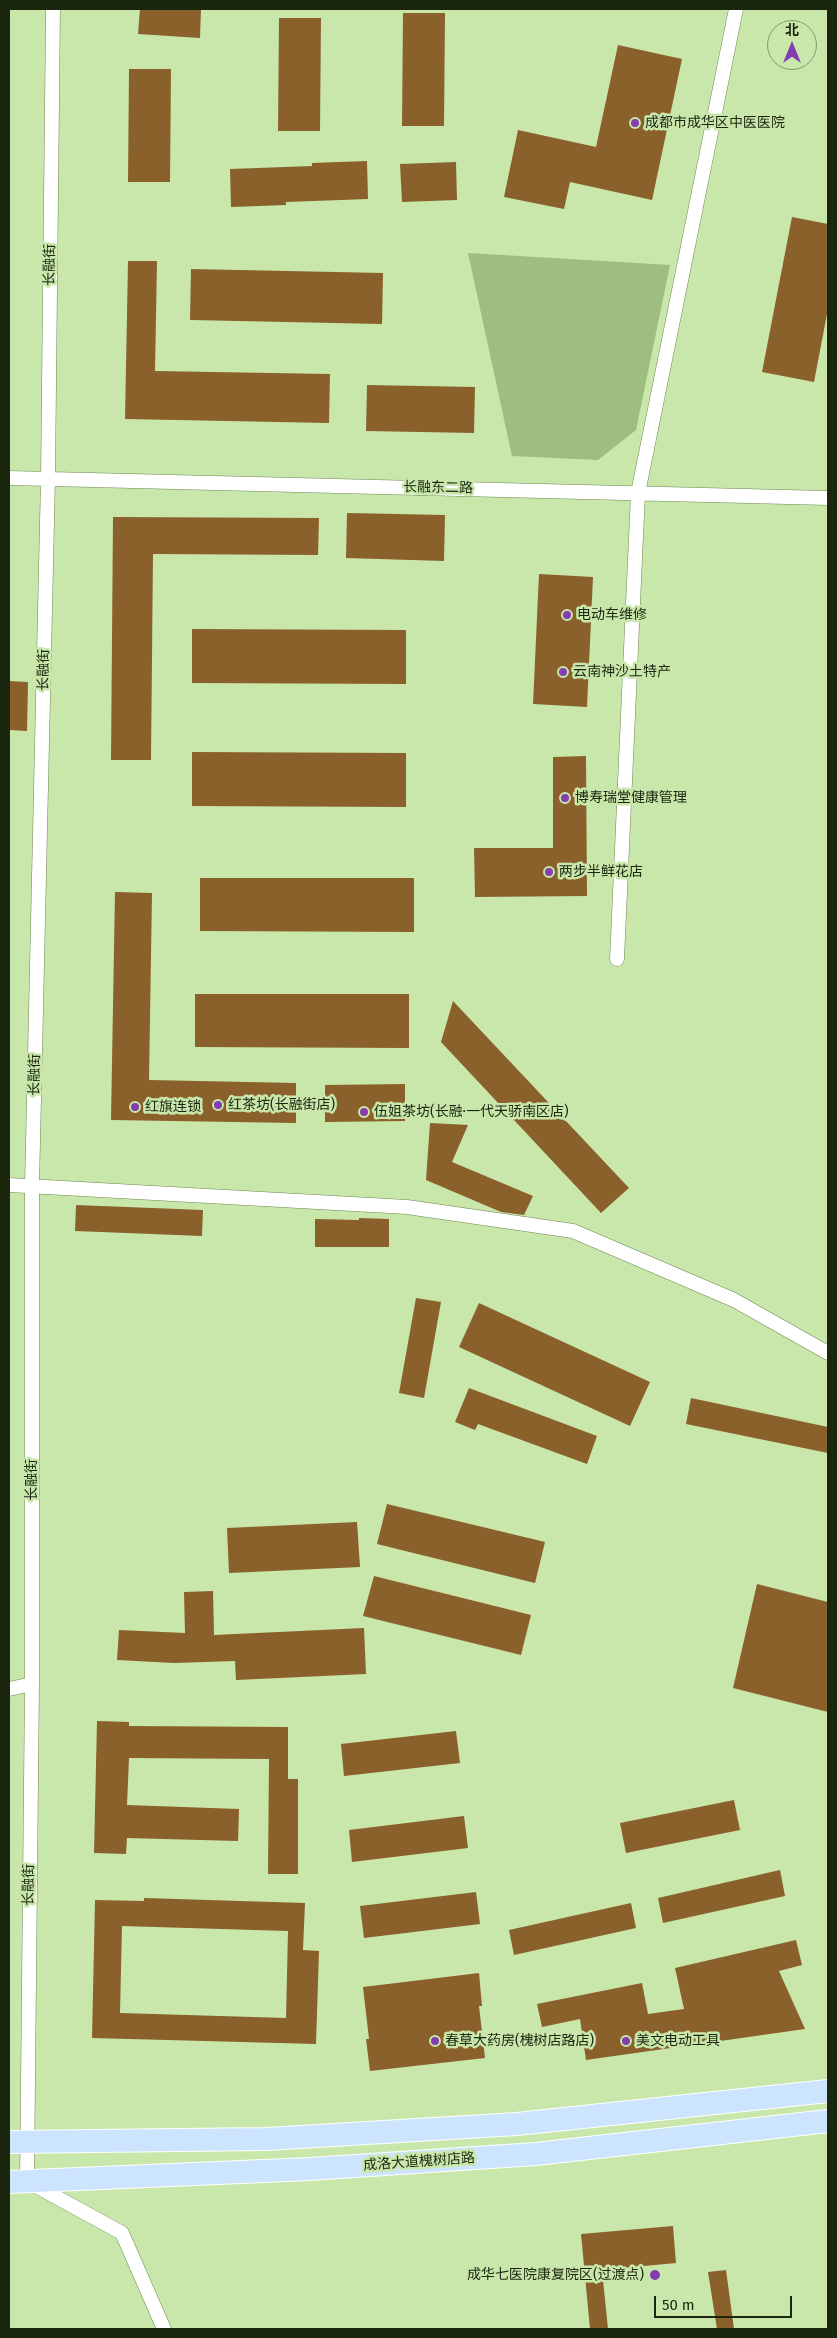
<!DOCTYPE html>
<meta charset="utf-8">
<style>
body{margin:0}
#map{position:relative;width:837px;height:2338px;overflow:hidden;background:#c9e7ab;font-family:"Fira Sans","Noto Sans SC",sans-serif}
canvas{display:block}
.frame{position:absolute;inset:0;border:10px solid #1b260f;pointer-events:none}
.north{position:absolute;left:767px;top:20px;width:50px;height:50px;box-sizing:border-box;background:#c9e7ab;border:1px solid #839a6d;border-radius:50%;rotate:0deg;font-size:14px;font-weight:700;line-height:20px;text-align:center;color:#1b260f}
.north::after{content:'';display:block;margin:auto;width:18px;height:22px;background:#843db0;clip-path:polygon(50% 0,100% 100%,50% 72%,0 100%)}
.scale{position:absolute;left:654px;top:2296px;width:138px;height:22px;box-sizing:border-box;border:2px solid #1b260f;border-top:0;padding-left:6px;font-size:15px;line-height:18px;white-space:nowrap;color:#1b260f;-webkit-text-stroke:4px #c9e7ab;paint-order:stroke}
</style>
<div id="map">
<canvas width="837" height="2338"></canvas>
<div class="frame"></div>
<div class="north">北</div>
<div class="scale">50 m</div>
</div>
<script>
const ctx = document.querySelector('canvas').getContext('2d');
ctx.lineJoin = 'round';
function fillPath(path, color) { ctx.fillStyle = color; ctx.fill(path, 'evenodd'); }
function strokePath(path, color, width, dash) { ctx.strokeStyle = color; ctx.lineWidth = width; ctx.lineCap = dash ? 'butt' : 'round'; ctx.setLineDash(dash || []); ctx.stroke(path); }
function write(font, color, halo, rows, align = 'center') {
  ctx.font = font + ' "Fira Sans","Noto Sans SC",sans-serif'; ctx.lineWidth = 5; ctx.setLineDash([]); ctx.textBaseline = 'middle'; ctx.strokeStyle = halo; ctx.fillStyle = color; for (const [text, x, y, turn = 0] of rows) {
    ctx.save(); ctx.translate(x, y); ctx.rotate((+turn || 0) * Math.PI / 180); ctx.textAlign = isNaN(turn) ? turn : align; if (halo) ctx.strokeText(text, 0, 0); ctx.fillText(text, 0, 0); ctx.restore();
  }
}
const green = new Path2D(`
 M468,253L670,265L636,430L598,460L512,456Z`);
const building = new Path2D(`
 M140,9H201L200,38L138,34Z
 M403,13H445L444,126H402Z
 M279,18H321L320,131H278Z
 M618,45L682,59L652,200L570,182L564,209L504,197L518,130L596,147Z
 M129,69H171L170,182H128Z
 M367,161L368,199L286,202V205L231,207L230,169L312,166V163Z
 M456,162L457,200L402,202L400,164Z
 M792,217L828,224V309L814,382L762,372Z
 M128,261H157L155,371L330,374L329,423L125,419Z
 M191,269L383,273L382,324L190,320Z
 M367,385L475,387L474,433L366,431Z
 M347,513L445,515L444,561L346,558Z
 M113,517L319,518L318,555L153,554L151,760H111Z
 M539,574L593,577L587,707L533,704Z
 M192,629L406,630V684L192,683Z
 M9,681L28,682L27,731L9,730Z
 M192,752L406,753V807L192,806Z
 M586,756L587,896L475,897L474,848H553V757Z
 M200,878H414V932L200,931Z
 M115,892L152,893L149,1080L296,1083V1123L111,1120Z
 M195,994H409V1048L195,1047Z
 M453,1001L629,1188L601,1213L441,1042Z
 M405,1084V1121L325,1122V1085Z
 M430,1123L468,1125L452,1162L533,1196L524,1215L501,1212L426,1180Z
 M76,1205L203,1210L202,1236L75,1231Z
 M359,1218L389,1219V1247H315V1219L359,1220Z
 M416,1298L441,1302L424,1398L399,1393Z
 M479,1303L650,1382L630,1426L459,1347Z
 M469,1388L597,1436L587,1464L478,1424L475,1430L455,1422Z
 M691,1398L828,1427V1453L686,1424Z
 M387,1504L545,1542L535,1583L377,1544Z
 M357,1522L360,1567L229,1573L227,1528Z
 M374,1576L531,1615L521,1655L363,1616Z
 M757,1584L828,1602V1712L733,1688Z
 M213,1591L214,1635L364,1628L366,1674L236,1680L235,1661L174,1663L117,1660L119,1630L185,1633L184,1592Z
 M97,1721L129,1722V1726L288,1727V1779H298V1874H268L269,1759L129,1758L127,1805L239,1809L238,1841L127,1838L126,1854L94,1853Z
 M456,1731L460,1763L344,1776L341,1744Z
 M734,1800L740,1830L626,1853L620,1823Z
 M464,1816L468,1848L352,1862L349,1830Z
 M780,1870L785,1896L663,1923L658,1898Z
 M476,1892L480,1924L364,1938L360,1906Z
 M144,1898L305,1903L303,1950L319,1951L316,2044L92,2038L95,1900L144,1901ZM122,1926L288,1931L286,2018L120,2013Z
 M631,1903L636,1928L514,1955L509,1930Z
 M796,1940L802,1965L779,1971L805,2029L586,2060L580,2019L542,2027L537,2004L642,1983L648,2014L684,2009L675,1968Z
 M479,1973L482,2006H479L485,2058L370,2071L366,2039H369L363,1987Z
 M673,2226L676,2263L602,2270L608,2329H590L581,2234Z
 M726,2270L734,2329H717L708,2272Z`);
const minor = new Path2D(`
 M53,9L48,478L32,1186V1684L27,2181L122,2233L164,2329
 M9,478L828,498
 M617,959L638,493L736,9
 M9,1185L407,1207L573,1231L734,1300L828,1353
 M9,1689L32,1684`);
const primary = new Path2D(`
 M9,2142L267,2139L517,2124L828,2091
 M9,2182L310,2169L536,2154L828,2121`);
const markers = [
 [635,123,5,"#843db0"],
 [567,615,5,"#843db0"],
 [563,672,5,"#843db0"],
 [565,798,5,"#843db0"],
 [549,872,5,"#843db0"],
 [218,1105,5,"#843db0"],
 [135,1107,5,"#843db0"],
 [364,1112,5,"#843db0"],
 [435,2041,5,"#843db0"],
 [626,2041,5,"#843db0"],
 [655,2275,6,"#843db0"]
];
const poiNames = [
 ["成都市成华区中医医院",645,123],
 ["电动车维修",577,615],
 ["云南神沙土特产",573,672],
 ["博寿瑞堂健康管理",575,798],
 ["两步半鲜花店",559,872],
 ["红茶坊(长融街店)",228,1105],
 ["红旗连锁",145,1107],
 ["伍姐茶坊(长融·一代天骄南区店)",374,1112],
 ["春草大药房(槐树店路店)",445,2041],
 ["美文电动工具",636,2041],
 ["成华七医院康复院区(过渡点)",644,2275,"right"]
];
const streetNames = [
 ["长融街",50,265,-89],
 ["长融东二路",438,488,1],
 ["长融街",44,670,-89],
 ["长融街",35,1075,-89],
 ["长融街",32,1480,-90],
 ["长融街",29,1885,-89],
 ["成洛大道槐树店路",419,2162,-4]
];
fillPath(green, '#9ebd80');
fillPath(building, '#8a602b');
strokePath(minor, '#6c874f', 15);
strokePath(primary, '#fff', 24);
strokePath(minor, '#fff', 14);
strokePath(primary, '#cce4fd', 22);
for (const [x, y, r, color] of markers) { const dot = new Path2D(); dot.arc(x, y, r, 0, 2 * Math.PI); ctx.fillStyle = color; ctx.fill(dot); strokePath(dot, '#c9e7ab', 2); }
write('14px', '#1b260f', '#c9e7ab', poiNames, 'left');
write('14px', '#1b260f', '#c9e7ab', streetNames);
</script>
